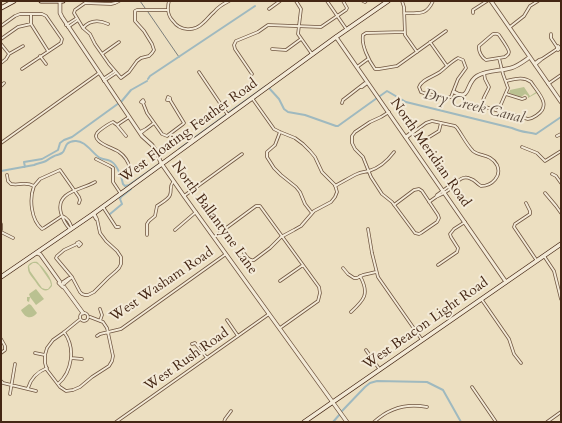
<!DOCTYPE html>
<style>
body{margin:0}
#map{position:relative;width:562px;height:423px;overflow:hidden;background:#ecdfc1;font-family:Cardo,serif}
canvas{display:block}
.frame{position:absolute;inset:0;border:2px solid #442614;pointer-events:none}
</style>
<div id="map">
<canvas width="562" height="423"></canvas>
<div class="frame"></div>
</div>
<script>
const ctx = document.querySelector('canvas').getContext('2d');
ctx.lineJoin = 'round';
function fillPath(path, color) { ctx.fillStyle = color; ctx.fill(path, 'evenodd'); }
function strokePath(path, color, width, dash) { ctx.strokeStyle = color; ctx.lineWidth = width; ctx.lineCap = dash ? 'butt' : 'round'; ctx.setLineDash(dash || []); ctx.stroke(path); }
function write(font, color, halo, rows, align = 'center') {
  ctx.font = font + ' Cardo,serif'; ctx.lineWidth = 4; ctx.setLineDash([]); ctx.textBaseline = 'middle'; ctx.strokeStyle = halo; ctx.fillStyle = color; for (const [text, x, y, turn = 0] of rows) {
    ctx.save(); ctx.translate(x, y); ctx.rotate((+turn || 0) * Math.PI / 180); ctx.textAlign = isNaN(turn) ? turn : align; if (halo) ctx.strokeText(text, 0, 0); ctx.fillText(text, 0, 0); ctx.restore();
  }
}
const green = new Path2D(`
 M524,87L530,96L536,92L537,93L528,98V96L525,94L521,97L509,93L510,90Z
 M33,262C36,262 37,261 39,264C44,268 53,280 52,286C45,296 39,287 35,281C32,277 28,273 28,269C27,265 30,263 33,262ZM33,263H36L39,265L50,281L51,285L48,289H45L42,288L30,271L29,266Z
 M36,289L44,299L36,305L30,297L29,302L27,301V297H30L29,294Z
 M29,304L31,305L37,313C31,320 25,318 21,310Z`);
const stream = new Path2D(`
 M140,1L145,8
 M148,12L179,57`);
const canal = new Path2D(`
 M148,79L150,76L255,6
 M269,88L279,99L284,109L288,112L305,115L336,126H338L377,98
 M380,96L387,91L406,102L512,128C520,132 527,132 536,134L561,117
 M121,102L131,90L147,81
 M228,113L266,86H267
 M179,149L227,114
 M25,167L24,162L42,159L58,150L60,143L64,140L72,137L119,103
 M1,171L34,165C38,163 42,163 46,161C49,159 53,156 57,155C58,155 62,153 62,153C67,149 63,142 75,141C85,140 92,153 100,158C104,160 109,159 112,162C117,165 122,178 123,184L125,186L129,185L159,164
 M110,214L122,204L120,199L121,197L131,189
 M342,411L365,387L370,383L377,381L427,382L443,390L461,422
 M333,422L340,414`);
const minor = new Path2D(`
 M119,1L115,3L111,4L85,3L75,10L74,13L83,28L90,34L95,44L109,64L121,78L129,72L137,61L141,58L149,56L152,53L154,50L152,44L144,31L135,21V11L137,10H168
 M169,1C167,8 168,16 173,21C180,31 194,32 203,23C207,20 210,15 214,12C218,7 223,4 229,1
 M296,1L301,9L298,34L312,54
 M327,1L347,30
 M363,1L365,2L366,1
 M402,1L404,7L405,35L417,52
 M269,9L280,1
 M404,13C419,13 426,16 433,1
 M473,13V10L487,1
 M31,14V24L48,51
 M66,25L77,18
 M1,26L15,16L20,14H42L46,16L62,39L61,43L22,69
 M68,27L78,20
 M510,27L524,16L530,6L538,1
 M83,28C90,20 99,20 108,24
 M404,32L366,33L363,35C361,45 369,61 375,69H379L397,66L446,31
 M493,34C496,34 497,33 499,35C501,38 509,49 509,52C509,55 507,55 505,57L486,60C482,58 478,51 479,46Z
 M551,34V38L557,47
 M1,39L18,27L31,24
 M430,42L447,66
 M1,44L9,54
 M558,46L560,48L558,50L557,48Z
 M272,49L286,50L301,39
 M102,54L119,42
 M40,56L46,64
 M458,58L463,60L466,68L458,79L451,97L446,98L424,93L421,92L419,87C422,79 433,77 440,72C446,67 451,62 458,58Z
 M542,59L557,49
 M1,63L6,59L9,54L23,46
 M535,63L539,60L542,59L535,65
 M357,67L368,59
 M199,72L228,115
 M484,73L485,79L489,87C487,94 479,101 485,107L528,119C532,119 534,117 537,115C552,105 538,93 531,82C523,76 515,79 506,81
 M252,74L235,49L234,45L236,41L258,32L268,25L321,27L346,10L347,8L343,1
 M103,79L115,71
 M104,81L116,73
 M548,84L561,75
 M1,86L4,83
 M506,94L522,99L525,98
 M168,97L170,98V100H167Z
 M143,100L144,102L143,103L141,102Z
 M143,103L147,113L162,134L167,136L183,124L184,123L170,100
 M342,103L343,100L365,83L366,84L362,87H361
 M498,111L508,88L503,74L499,58
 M389,112L381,117L370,122L355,132L352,136V143L355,149L363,157L371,177L382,194L392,202L415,233L419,234L421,233L437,222L439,218L438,215L422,191L419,189L414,190L394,205
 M117,125L129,117
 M146,129L154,123
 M415,131L426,123L432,121L455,126L457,128C462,135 467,145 473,151C480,157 490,153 497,165C502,176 492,186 481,186C477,184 475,180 471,179C462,174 456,183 450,189C446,192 441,195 436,197L437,195L448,187L450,188
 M140,132L146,129L141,133
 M280,132L275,145L267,152V157L274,168L281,175L296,187L300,192L305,204L312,213
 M126,136L117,125L113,122C108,124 104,127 99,131C87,141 114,148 119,152C125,156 128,161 130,168
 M557,136L561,134
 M405,137L412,132L415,131L406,138
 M425,139L427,140L425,142L423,140Z
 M426,139L439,131L441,123
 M1,143L99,73
 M522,147L537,153L545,161L561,151
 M96,159L110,166L113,168V182L121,194
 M552,174L556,176L561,183
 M7,175L8,181L11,184C20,186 24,181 34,186L40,179L60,170L79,197L80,200L79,203
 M34,186C29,199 31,220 42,229L44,228L62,216
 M335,186C343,182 350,177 357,174C361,172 365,172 369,171C379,168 388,160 394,152
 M545,193L556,206L561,213
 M184,196L242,154
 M429,202L436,197
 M526,203L530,211V214L515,224L514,227L537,261
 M103,207L116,227H119
 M93,214L96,219H97L94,213
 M62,216C68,218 70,223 72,228
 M1,224V230
 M70,229C65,224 63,220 61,213C55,191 82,190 95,182
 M368,229L372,253L378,277L422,340
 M175,230L196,212
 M1,232L13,238
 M147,235V224L149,221L155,216L157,206C161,203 169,199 170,195C172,190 169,187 173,182
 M214,237L256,206H260L319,287L320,293L318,301L280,328
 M79,242L81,244L79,246L77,243Z
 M77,244L64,250L57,256L56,258L72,277L80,292L82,294L85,295H88L94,292L108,278L116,271L119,268L121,264V257L117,251L106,241L100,233L97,219
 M242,250C245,254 248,262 254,260L270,248L281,237L294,230L301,226L314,211L331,202L335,197L337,192L335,185L322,172L315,157L310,151L303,144L295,138L280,132L274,129L252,98
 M544,256L554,271L561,299
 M438,265L457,252L458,248L451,237L450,234L454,229L465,222
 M343,268L348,274L354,278H357L363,275L376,272
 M280,281L303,265
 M63,283V282L69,278H70
 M61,285L63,283L64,284L72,277
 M482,300L509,339L514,354L521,363
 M351,312C364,300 370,294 360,276
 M80 317a4 4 0 1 1 8 0a4 4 0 1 1-8 0Z
 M79,320L63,333L53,340L47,348L45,355V363L47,370L60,387L66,391L73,390L80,387L92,377L109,366L112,361L113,356L107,328L103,322L90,317
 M227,320L238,336
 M100,321L102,315L100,309
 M97,336L100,334L121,329L226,254
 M1,339L5,346V350L1,353
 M192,344L195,343L207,358
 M366,350L380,370
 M35,353L45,355
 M71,358L82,359
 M1,381L3,383L36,391
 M58,384C72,372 76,348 64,332
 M472,387L496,422
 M28,388C31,378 37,372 47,368
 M10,394L15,364
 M116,422L269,314
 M224,422L225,419L231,411
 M374,422C389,408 407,403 427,407
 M547,422L561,412`);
const tertiary = new Path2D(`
 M491,1L561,102
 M60,2V13L62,17L142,136L152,145L156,151L161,163L184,196L347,422
 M336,37L506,282
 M454,92C471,102 465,83 477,76C487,70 500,71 511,68C518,66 524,61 530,57
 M37,253L39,254H40L60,282L59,283L63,287H64L83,313`);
const secondary = new Path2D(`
 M41,1H63
 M1,8L14,1
 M1,277L93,214L336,37L388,1
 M304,422L561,244`);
const streetNames = [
 ["West Floating Feather Road",189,131,-36],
 ["North Meridian Road",430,153,55],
 ["North Ballantyne Lane",214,218,54],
 ["West Washam Road",162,285,-34],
 ["West Beacon Light Road",426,324,-35],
 ["West Rush Road",187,360,-35]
];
const waterNames = [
 ["Dry Creek Canal",474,107,14]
];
fillPath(green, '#bac191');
strokePath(stream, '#7b7e7b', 1);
strokePath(canal, '#9fb9bf', 2);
strokePath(minor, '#6e543f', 3.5);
strokePath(tertiary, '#6e543f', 4.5);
strokePath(secondary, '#442614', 5);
strokePath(minor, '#f3ead7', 2);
strokePath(tertiary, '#f3ead7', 3);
strokePath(secondary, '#f3ead7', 3.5);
write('14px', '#442614', '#f3ead7', streetNames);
write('italic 15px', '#5b4b3f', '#f3ead7', waterNames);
</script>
